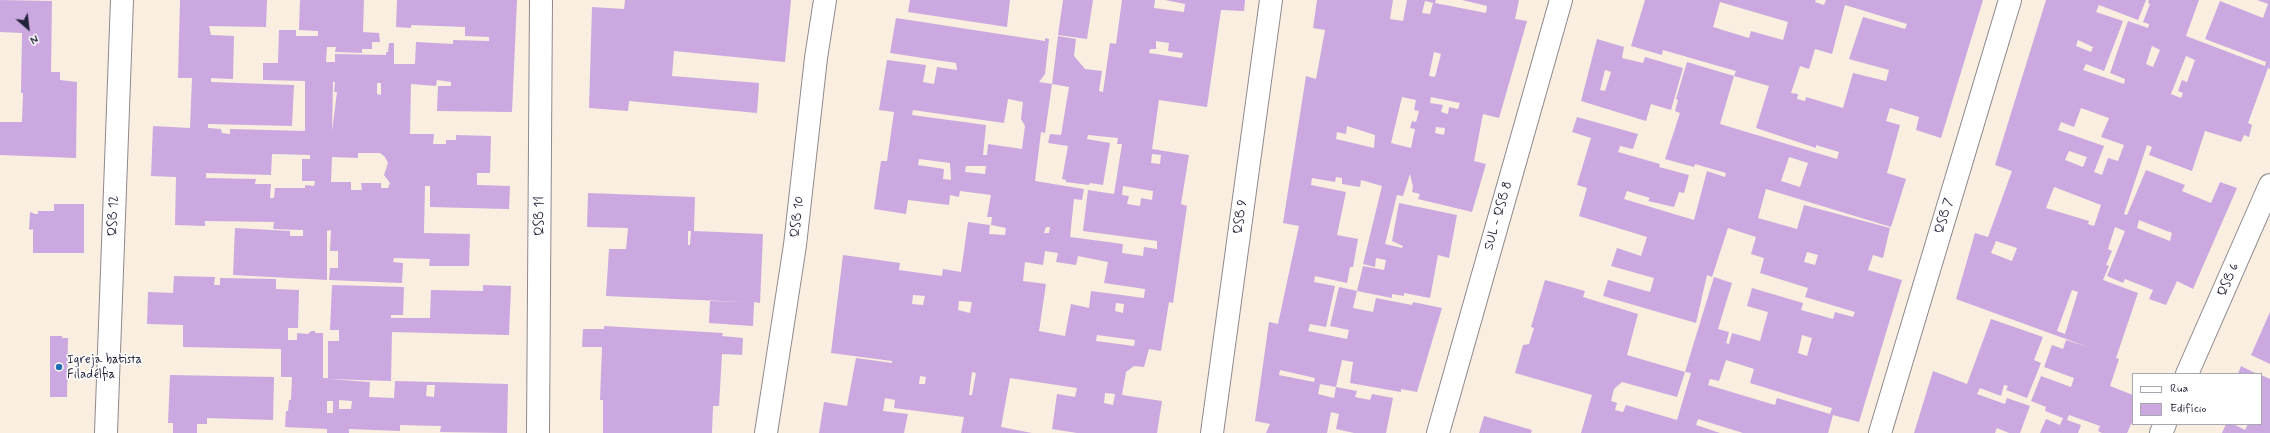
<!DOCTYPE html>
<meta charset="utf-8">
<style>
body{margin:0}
#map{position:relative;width:2270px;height:433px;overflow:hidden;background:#f9eedf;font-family:Mynerve,sans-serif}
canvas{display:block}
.legend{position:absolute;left:2132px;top:373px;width:130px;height:52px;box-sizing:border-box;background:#fff;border:1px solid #a7a7b1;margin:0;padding:5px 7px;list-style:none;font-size:12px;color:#22223b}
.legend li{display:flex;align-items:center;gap:8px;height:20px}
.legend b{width:20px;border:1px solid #a7a7b1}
.north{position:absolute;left:8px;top:8px;width:40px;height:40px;-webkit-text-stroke:3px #fff;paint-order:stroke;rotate:152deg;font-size:11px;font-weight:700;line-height:16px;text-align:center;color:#22223b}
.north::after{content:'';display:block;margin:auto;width:14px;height:18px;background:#22223b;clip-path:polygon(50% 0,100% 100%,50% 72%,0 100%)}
</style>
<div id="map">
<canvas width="2270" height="433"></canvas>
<ul class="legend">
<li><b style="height:5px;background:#fff"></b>Rua</li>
<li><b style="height:11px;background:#cca8e0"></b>Edifício</li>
</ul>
<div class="north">N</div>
</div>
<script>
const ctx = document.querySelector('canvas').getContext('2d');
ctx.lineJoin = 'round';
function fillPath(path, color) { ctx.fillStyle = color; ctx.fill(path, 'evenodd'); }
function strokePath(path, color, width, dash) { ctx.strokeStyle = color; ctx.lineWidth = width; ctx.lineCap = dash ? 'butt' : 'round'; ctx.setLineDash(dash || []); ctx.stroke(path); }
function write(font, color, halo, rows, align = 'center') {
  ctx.font = font + ' Mynerve,sans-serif'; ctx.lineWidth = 3; ctx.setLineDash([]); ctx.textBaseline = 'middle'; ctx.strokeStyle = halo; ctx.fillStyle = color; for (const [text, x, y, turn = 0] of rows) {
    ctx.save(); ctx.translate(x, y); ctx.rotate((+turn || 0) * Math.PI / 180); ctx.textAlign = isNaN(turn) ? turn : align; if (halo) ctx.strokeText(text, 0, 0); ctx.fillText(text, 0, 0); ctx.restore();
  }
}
const building = new Path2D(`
 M0,0L52,1L51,72H60V80L77,82L76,158L0,155V122H22L23,93H21L22,33L0,32Z
 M180,0H267L266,27L209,26L211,35L234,36L233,79L211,78V82L294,85L292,126L208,124V128L221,129L222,133L230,134V129L305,131V81L263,80V63H278L279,30H296V36H318V31L299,30L300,0H364L363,32L379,33L380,42H372V49H362V53L335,52L336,47H327L326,62H335V54L386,55V52H388L389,43H394V64H415L416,42L453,44V40L489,41V37L465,36V27L411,25V28L396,27L397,0H517L512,112L437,111L438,86H451V82L437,80L436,86L411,84L410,134H434L433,144H446V140H456V135L491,136L490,173H477V185L510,186L509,209L430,207V186H425L424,233L470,234L469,266H429L430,259L394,258L393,262L403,263L402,283L329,280L330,268H338V251H330L331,230L327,231V280L233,275L235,228L290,231V236H303V230L273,229L274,222L205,221V226L175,225L176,177L151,176L153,126L190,128L192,78H178ZM333,82H335L334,92H337L332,132ZM377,83H381V95L377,94ZM358,153H380L385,157L388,163L384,175L390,183L388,188H381V183H361L362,190H351V182H331L332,157L358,158ZM272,154L310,155V159H302V181H315L314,186L305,185V188H275L274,198H270L271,184H255L256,179L206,178V173L271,175Z
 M625,0H791L785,62L674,51L672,76L759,83L757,113L629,101L628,111L589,108L592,7L624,9Z
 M910,0H1010L1007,27L908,12Z
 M1063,0H1093L1087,39L1058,35Z
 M1122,0H1155L1154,8L1184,12L1185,4L1165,0H1245L1244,11L1221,10L1207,107L1159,100L1152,149L1189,155L1181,204L1187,206L1173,303L1169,302L1161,351L1149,349L1144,367L1134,366L1126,372L1122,395L1162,401L1157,433H1077L1052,429L1057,394L1075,397L1077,388L1010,378L1001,427L1032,433H961L964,417L894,408L895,400L885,398L883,411L908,414L904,433H819L824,402L847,406L856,358L892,363V361L831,353L843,255L900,263L899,270L942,276L943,269L961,272L968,222L990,225L989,234L1005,235L1006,228L991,225L992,217H987L991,195L960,191L959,197L950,195L949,205L908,200L906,214L874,209L881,161H887L894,112L879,110L887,60L926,65L923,82L934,84L937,67L957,70L956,63L890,53L896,18L1045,41V38L1049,39L1045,74L1039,82L1052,84L1045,133L1041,132L1035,181L1084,189L1082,200L1074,199L1070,237L1123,244L1122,253L1143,256L1144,247L1157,249V241L1083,231L1088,190L1114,194L1122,144H1117L1118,138L1088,135L1087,139L1110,143L1103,185L1090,183L1089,185L1066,182V180L1062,179L1068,146L1048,143L1050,134L1061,135L1069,87L1052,84L1058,36L1076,39L1074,56L1085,69L1102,71L1099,91L1103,92L1110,43L1116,44ZM1156,41L1169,43L1168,51L1183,53L1182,58L1149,53L1150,49H1156ZM1008,99L1023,102L1021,119L1025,126L1022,149L988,144L987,155H983L986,125L912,115L913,110L1004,123ZM1152,154L1161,155L1160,164L1151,163ZM919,159L950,163L951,180L943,179L944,169L918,165ZM966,166H986L985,174L965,172ZM1123,186L1153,191L1152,200L1141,198L1140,206L1127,204L1129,196L1122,195ZM1046,227H1050L1049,233H1044ZM1045,251L1058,253L1056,262L1076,265L1078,256L1108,262L1104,283L1145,289L1144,298L1091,291L1089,308L1071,304L1065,336L1039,331L1046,284L1023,281L1025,262L1043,265ZM913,295L925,296L923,305L912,304ZM959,301L972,302L970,313L958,310ZM1116,303L1124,304L1123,313L1115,311ZM1097,335L1135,340L1134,346L1096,341ZM972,372L976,373L972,395H969ZM920,376L926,377L925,384H919ZM1105,393L1115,394L1113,405L1104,403Z
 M1317,0H1393L1390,19L1403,21L1407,0H1436L1435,3L1486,13L1487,6L1462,0H1519L1515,19L1527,21L1499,118L1483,114L1474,161L1486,164L1472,212L1418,199L1420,194L1412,192L1413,187L1410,174L1403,196L1397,195L1385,244L1402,248L1403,246L1392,241L1399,203L1457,215L1449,258L1438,255L1430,298L1404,293V296L1392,294V298L1357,291L1363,266L1384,270L1386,260L1376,258L1375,267L1363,264L1382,186L1361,180L1360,187L1342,184V178L1336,177L1335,182L1312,178L1311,185L1346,192L1337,235L1358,239L1353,267H1350L1347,283L1315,276L1314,282L1335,286L1326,327L1310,324L1308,331L1347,339L1349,330L1330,326L1339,287L1357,291L1353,308L1373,312L1376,298L1412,305L1413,302L1442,308L1417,392L1401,389V392L1350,383L1353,362L1342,360L1336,387L1320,384L1318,394L1334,398L1336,387L1357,391L1355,397L1370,400L1372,394L1393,398L1386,433H1354L1336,429L1339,414L1331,412L1327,433H1266L1270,424L1255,421L1269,322L1278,324L1299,226L1283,223L1306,76L1316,79L1325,30L1313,28ZM1425,1L1433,3L1430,14L1422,13ZM1434,52L1441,54L1435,77L1429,76ZM1402,97L1416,100L1414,110L1419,111L1416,122L1412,121L1410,128L1415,129L1411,148L1391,143ZM1431,97L1460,103L1458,109L1449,107L1448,114L1441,112L1443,105L1430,103ZM1347,126L1375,135L1374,148L1336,139L1337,132L1346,134ZM1436,127L1445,128L1444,135L1435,133ZM1280,370L1315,378L1314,382L1279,375Z
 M1645,0H1816L1815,2L1824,5L1826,0H1983L1941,138L1916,130L1919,117L1890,108L1886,121L1900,125L1887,173L1906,179L1891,227L1766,189L1758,218L1797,229L1804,205L1890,228L1883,258L1873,255L1868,270L1902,280L1859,422L1833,415L1828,433H1743L1698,419L1696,425L1720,433H1581L1592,395L1515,373L1523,345L1529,344L1534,328L1531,327L1545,280L1585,291L1583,297L1638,314L1627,355L1685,372L1677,397L1622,382L1614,389L1611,401L1617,403L1615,410L1623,412L1626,405L1677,420L1691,373L1685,372L1714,277L1732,283L1718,329L1729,332L1727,340L1726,343L1729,344L1732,333L1760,341L1768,312L1747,306L1752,288L1803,303L1801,310L1833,319L1835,312L1853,317L1855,312L1805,297L1808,288L1760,273L1764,258L1751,254L1756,237L1728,228L1712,277L1707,275L1696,323L1603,296L1608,280L1650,292L1654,278L1611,266L1617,248L1641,256L1647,237L1579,216L1587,188L1577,185L1591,138L1572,132L1577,117L1638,134L1633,149L1620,146L1618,152L1660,164L1659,167L1689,175L1684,193L1679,192L1674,207L1648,201L1650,198L1627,191L1624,199L1694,220L1707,171L1725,177L1726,173L1695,164L1694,167L1665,159L1680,113L1675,111L1678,100L1676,99L1687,62L1734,76L1720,124L1837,159L1839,152L1816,145V148L1756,128L1769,86L1734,76L1736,71L1663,50L1662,55L1631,46ZM1720,2L1788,22L1783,40L1751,31L1749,38L1713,27ZM1845,5L1907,24L1905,29L1863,17L1849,59L1889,70L1886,81L1853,73L1843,108L1806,97L1805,101L1797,99L1798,94L1791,93L1800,66L1809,69L1815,49L1832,54ZM1789,157L1808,163L1800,187L1781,181ZM1807,252L1818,255L1815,265L1804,262ZM1802,335L1812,338L1807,356L1798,353ZM1726,360L1754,369L1750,383L1832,408L1830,414L1777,398L1775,405L1708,385L1710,379L1719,381Z
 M2046,0H2146L2138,20L2099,5L2096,12L2123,21L2104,71L2086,64L2083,70L2124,84L2125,79L2110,73L2128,21L2148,28L2149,24L2143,22L2150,4L2148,3L2149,0H2199L2186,36L2265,66L2266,62L2205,39L2220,1L2263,18L2268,4L2257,0H2270V69L2268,68L2248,123L2252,125L2249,137L2244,135L2241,142L2205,131L2192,171L2149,155L2152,147L2147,145L2124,214L2127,215L2146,170L2185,185L2182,191L2211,203L2220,182L2237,188L2193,289L2177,281L2166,305L2149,299L2153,290L2125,279L2123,283L2107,276L2125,231L2115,227L2108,249L2112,251L2106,265L2109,266L2103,280L2138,293L2116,358L2119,359L2110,386L2133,395V420L2127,433H2102L2098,431L2100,426L2069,415L2067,420L2081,425L2078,433H2040L2046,419L2060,425L2063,418L2045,411L2046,407L2031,401L2041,376L2071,387L2074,378L2044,367L2052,345L2063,349L2066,340L2088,347L1956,299L1975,233L1988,237L2012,171L1995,165ZM2078,40L2093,47L2091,52L2076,46ZM2152,46L2160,50L2153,67L2146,64ZM2186,56L2195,60L2187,82L2182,80L2178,91L2183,93L2181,98L2171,94ZM2081,108L2109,118L2101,137L2124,145L2118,161L2108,158L2102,175L2094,172L2104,146L2058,130L2061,122L2074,127ZM2069,151L2087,157L2083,167L2065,160ZM2054,187L2101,205L2094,226L2088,224L2089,221L2046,208ZM2139,220L2172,233L2170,241L2137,228ZM1996,241L2017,248L2012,261L1991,253ZM2072,290L2078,292L2065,334L2057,331Z
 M1597,39L1624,47L1622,58L1643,63L1645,57L1683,68L1671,110L1651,104L1646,121L1581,101ZM1605,70L1611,72L1605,91L1600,90Z
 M588,193L695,197L694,231L763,234L760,303L754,302L753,326L709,323L710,301L746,302L606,296L609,249H626L628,228L587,227ZM688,231H691L690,245H688Z
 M54,204H84V253H33V229L29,230L30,212L35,214H38V211H54Z
 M174,276L215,277L214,285H220V278L276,279V289L299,290L298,328H288V340H297V333L308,334L311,331H315V333H323V378H328V341H339V330H330L332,285L404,287L403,315H391V318H430L431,290L483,291V285L511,286L509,335L392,332L391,381L328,379L370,382L369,397L394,398L395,381L508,384L507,433L440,432L441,426L400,425V431L349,429V433H327V429L285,427L286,411H288L289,400H291L292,377H281V349L183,347V325L147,324L148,292L173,293ZM427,385H435L434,397L426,396ZM339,400L352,401L351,409H339ZM327,401H333V413H327Z
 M2270,312V364L2251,355Z
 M1991,319L2043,337L2034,360L2041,363L2027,398L2006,390L2008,386L2004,385L2001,396L1980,388L1977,394L2005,404L2007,398L2030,406L2020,433H2009L1997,428L1995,433H1914L1933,371L1967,384Z
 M604,326L723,333L722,336L743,338L742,355L722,354L719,406H713L712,433H603V400H600L602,347H582L583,329H604Z
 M50,336H62V338H68L67,397H50Z
 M2241,366L2253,372L2258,374H2238Z
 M170,375L274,377L273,420L207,418V424H197V433H173V423H168Z
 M2261,375L2270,379V433H2222L2226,424H2233L2245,430L2248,424H2261Z
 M1484,416L1532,430L1531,433H1479Z`);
const minor = new Path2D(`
 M2187,374L2270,185
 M106,433L122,0
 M538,433L541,0
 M766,433L795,245L816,58L825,0
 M1212,433L1271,0
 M1438,433L1561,0
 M1880,433L2010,0
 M2161,433L2165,424`);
const markers = [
 [59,367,4,"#1f6fb2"]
];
const streetNames = [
 ["QSB 12",114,216,-88],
 ["QSB 11",540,216,-90],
 ["SUL - QSB 8",1499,216,-74],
 ["QSB 7",1945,216,-73],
 ["QSB 10",798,217,-83],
 ["QSB 9",1241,217,-82],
 ["QSB 6",2229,280,-66]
];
const poiNames = [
 ["Igreja batista",67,360],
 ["Filadélfia",67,375]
];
fillPath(building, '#cca8e0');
strokePath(minor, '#8e888d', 24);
strokePath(minor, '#fff', 22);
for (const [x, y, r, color] of markers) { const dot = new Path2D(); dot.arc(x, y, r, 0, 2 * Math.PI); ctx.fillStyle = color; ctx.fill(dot); strokePath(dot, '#fff', 1.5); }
write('13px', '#22223b', '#fff', streetNames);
write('13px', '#22223b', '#fff', poiNames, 'left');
</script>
